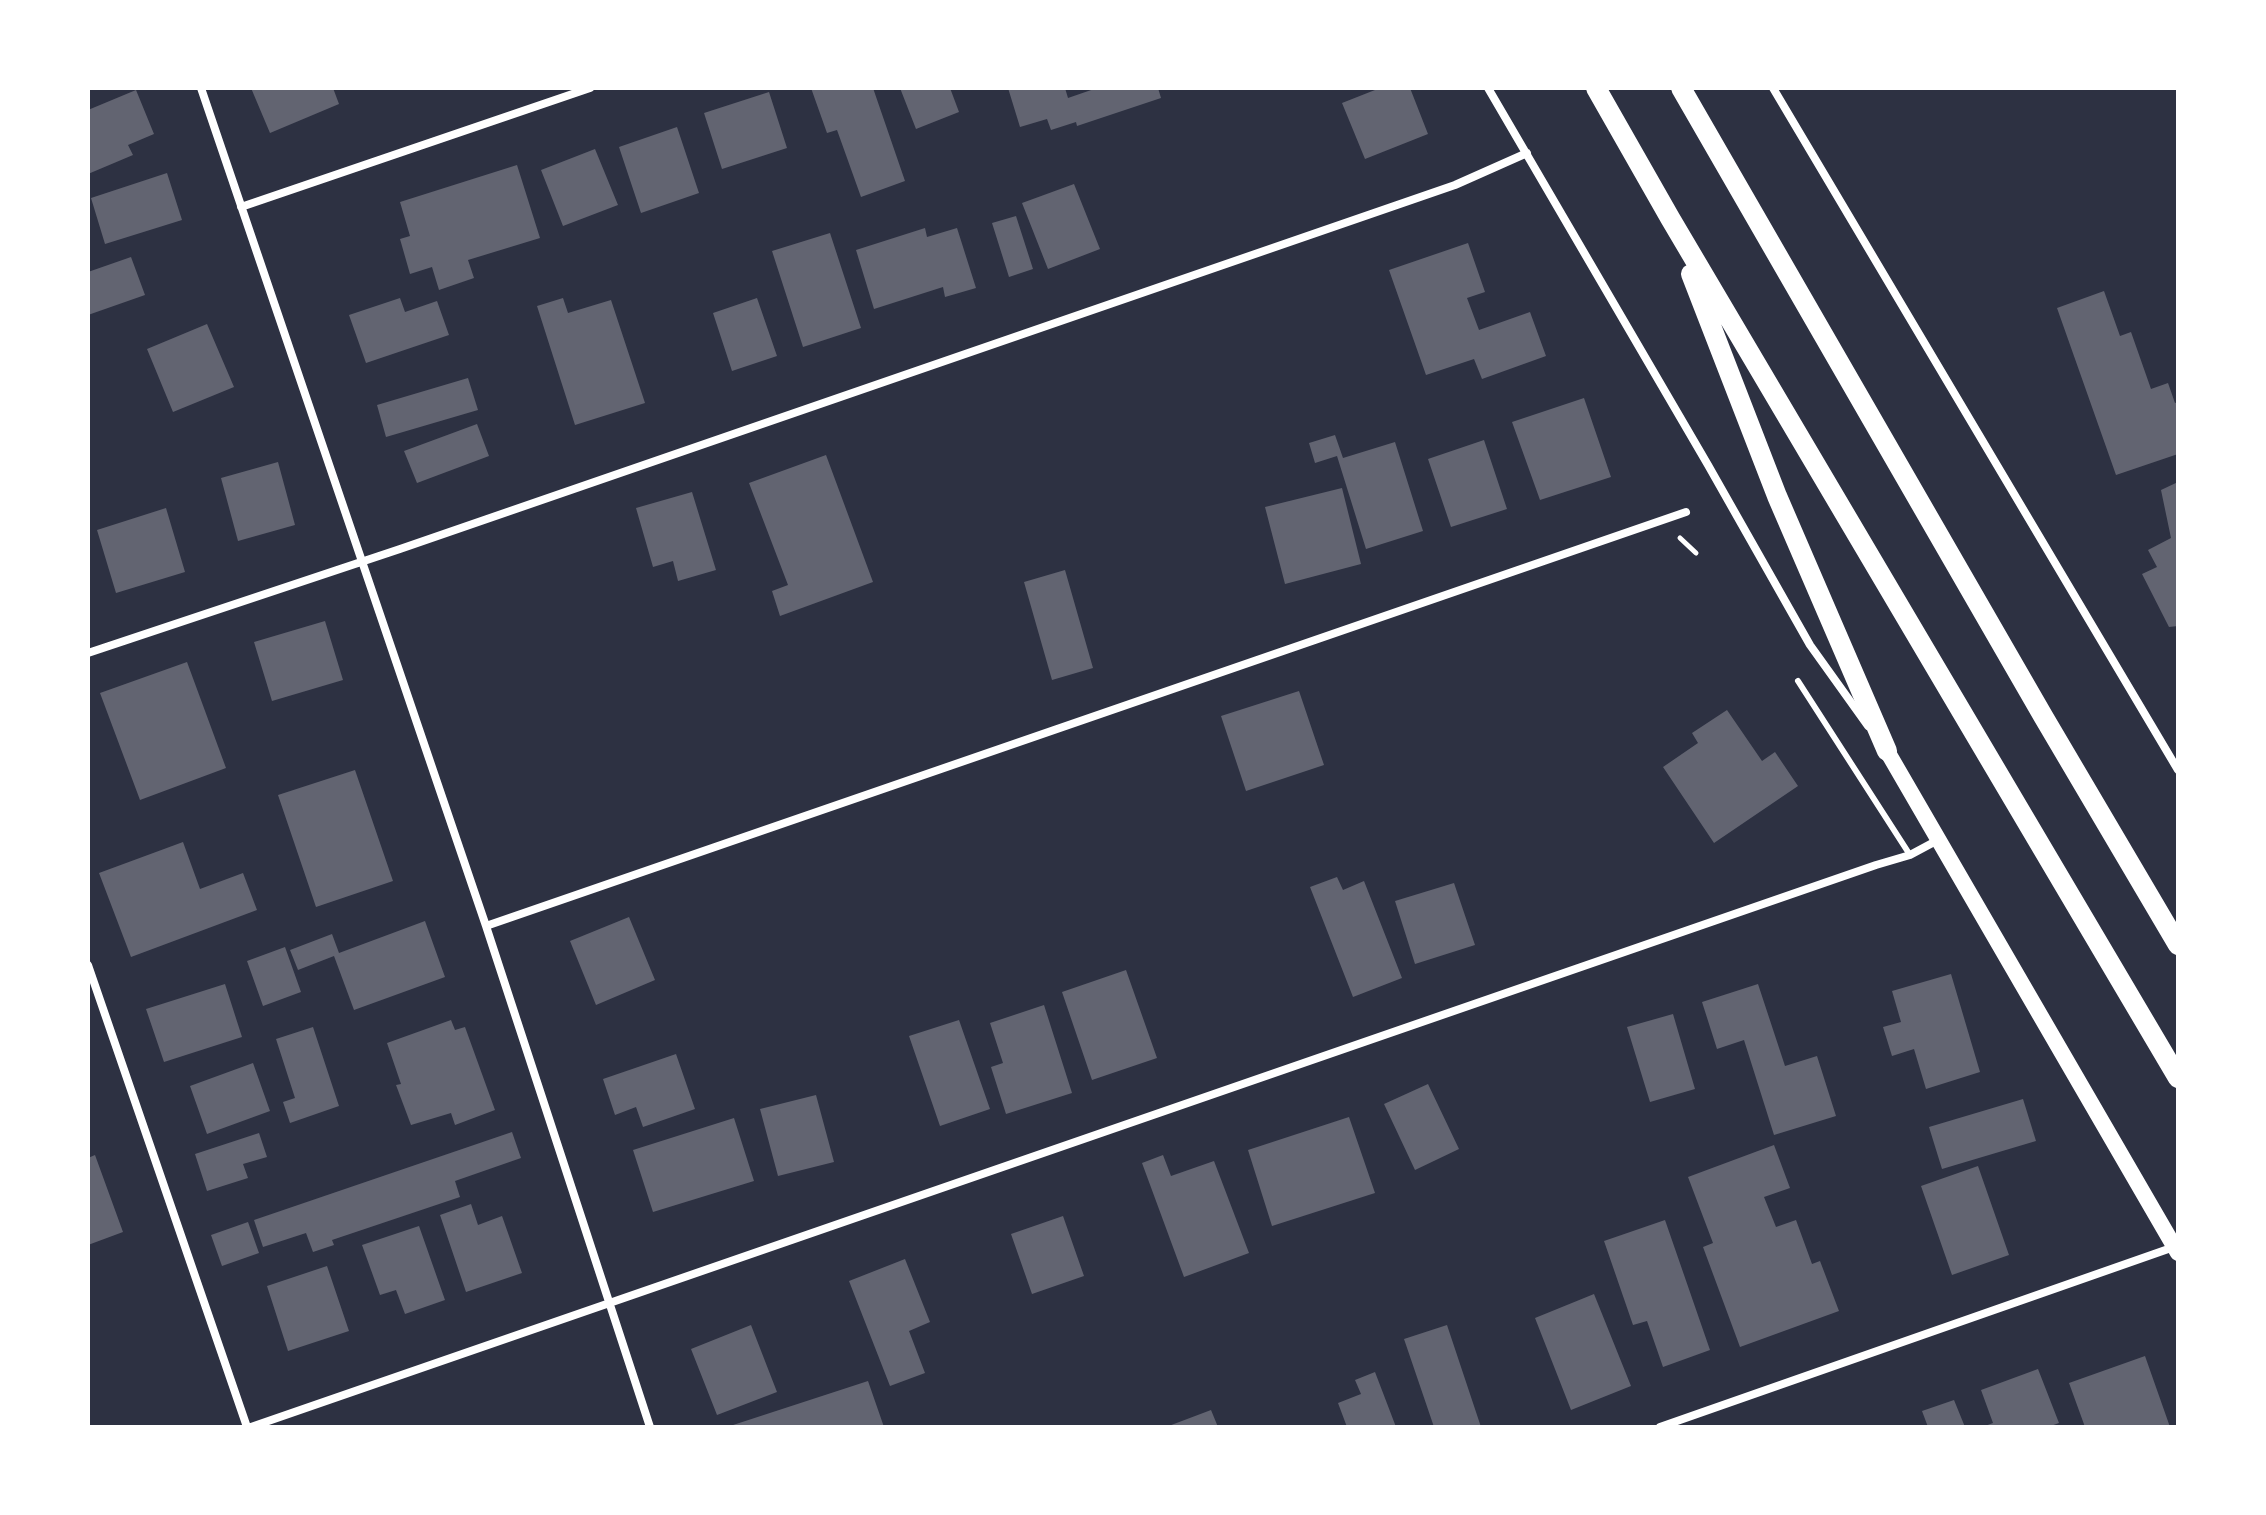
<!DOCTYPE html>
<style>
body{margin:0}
#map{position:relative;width:2266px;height:1515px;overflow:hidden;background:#2d3142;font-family:Figtree,sans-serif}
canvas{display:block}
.frame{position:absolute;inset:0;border:90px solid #fff;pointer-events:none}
</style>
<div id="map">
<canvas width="2266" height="1515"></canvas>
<div class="frame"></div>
</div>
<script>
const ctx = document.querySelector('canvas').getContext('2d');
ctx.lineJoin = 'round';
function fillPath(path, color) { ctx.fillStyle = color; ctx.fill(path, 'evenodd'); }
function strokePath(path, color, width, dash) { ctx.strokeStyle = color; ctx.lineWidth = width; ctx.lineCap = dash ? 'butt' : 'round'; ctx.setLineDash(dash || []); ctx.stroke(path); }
const building = new Path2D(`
 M251,88H333L339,104L270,133Z
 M811,88H873L905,181L861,197L837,130L827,133Z
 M900,88H950L959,112L916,129Z
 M1008,88H1065L1068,98L1097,88H1158L1161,98L1077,126L1076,122L1051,130L1047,119L1020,127Z
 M1380,88H1410L1428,134L1365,159L1342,103Z
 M136,90L154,134L128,145L133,155L88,174V110Z
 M769,92L787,148L722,169L704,113Z
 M677,127L699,193L641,213L619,147Z
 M595,149L618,205L563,226L541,170Z
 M517,165L540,238L468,260L474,278L439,290L432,267L410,274L400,239L410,236L400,202Z
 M167,173L182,220L105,244L91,198Z
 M1074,184L1100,249L1048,269L1022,203Z
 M1016,216L1033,269L1009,277L992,223Z
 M925,228L927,237L957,228L976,288L945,297L943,287L874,309L856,250Z
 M830,233L861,328L803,347L772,251Z
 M1468,243L1485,292L1467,298L1479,330L1530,312L1546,356L1482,379L1474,359L1426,375L1389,270Z
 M131,257L145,295L88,315V272Z
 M2104,291L2120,336L2131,332L2151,389L2168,383L2175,403L2178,402V454L2116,475L2057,308Z
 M400,298L405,312L437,301L449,335L366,363L349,315Z
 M563,298L568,313L611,300L645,403L575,425L537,306Z
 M757,298L777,356L732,371L713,313Z
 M207,324L234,387L173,412L147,349Z
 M468,378L478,410L386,437L377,405Z
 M1584,398L1611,477L1540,500L1512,422Z
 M477,424L489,456L417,483L404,451Z
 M1335,435L1343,458L1395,442L1423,531L1366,549L1337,456L1315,463L1309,443Z
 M1484,440L1507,509L1451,527L1428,459Z
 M826,455L873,582L780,616L772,591L788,585L749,483Z
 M278,462L295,525L238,541L221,478Z
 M2178,482V626L2169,627L2142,574L2157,567L2148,550L2171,538L2161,490Z
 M1342,488L1361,564L1285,584L1265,507Z
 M692,492L716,570L678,581L673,561L653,567L636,508Z
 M166,508L185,572L116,593L97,530Z
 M1065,570L1093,668L1052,680L1024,582Z
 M325,621L343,680L272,701L254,642Z
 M187,662L226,768L140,800L100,693Z
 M1299,691L1324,765L1246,791L1221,716Z
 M1727,710L1762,761L1775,752L1798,786L1714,843L1663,767L1698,743L1692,733Z
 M355,770L393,881L316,907L278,795Z
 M183,842L200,889L243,873L257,910L131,957L99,873Z
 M1337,877L1343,890L1364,881L1402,978L1353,997L1310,887Z
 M1454,883L1475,945L1415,964L1395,901Z
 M629,917L655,980L596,1005L570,941Z
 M425,921L445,977L354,1010L334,956L298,970L290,950L332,934L339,953Z
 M285,947L301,992L263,1006L247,961Z
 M1126,970L1157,1058L1092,1080L1062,992Z
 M1951,974L1980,1072L1926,1089L1914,1049L1892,1056L1883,1027L1901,1022L1892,991Z
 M225,984L242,1037L164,1062L146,1009Z
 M1758,984L1785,1066L1817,1056L1836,1116L1774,1135L1744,1040L1717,1049L1702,1002Z
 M1044,1005L1072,1093L1006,1114L991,1067L1003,1063L990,1023Z
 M1673,1014L1695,1089L1650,1102L1627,1027Z
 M451,1020L455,1030L465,1027L495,1110L455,1125L451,1113L411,1125L396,1085L401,1084L387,1043Z
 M959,1020L990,1109L940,1126L909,1036Z
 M313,1027L339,1106L290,1123L283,1102L295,1098L276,1039Z
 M676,1054L695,1109L643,1127L636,1107L615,1115L603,1079Z
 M253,1063L270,1111L207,1134L190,1086Z
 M1428,1084L1459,1149L1415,1170L1384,1104Z
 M816,1095L834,1162L778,1176L760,1109Z
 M2023,1099L2036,1141L1942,1169L1929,1127Z
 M1349,1117L1375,1193L1272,1226L1248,1150Z
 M734,1118L754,1181L653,1212L633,1150Z
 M512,1132L521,1158L455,1181L460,1197L332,1240L334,1245L313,1252L306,1233L263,1247L254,1220Z
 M259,1133L267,1157L243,1164L248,1178L207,1191L195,1154Z
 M1774,1145L1790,1188L1764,1197L1776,1227L1796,1220L1812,1264L1820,1261L1839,1311L1740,1347L1703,1247L1713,1243L1688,1177Z
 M95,1155L123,1232L88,1245V1158Z
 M1163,1155L1171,1176L1214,1161L1249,1253L1184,1277L1142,1163Z
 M1978,1166L2009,1255L1952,1275L1921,1186Z
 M471,1204L478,1225L502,1216L522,1273L466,1292L440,1215Z
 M1063,1216L1084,1276L1032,1294L1011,1234Z
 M1665,1220L1710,1350L1663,1367L1647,1321L1633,1325L1604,1241Z
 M248,1222L259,1253L222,1266L211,1235Z
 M419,1226L445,1300L405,1314L396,1290L380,1295L362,1245Z
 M905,1259L930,1322L909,1331L925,1373L890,1386L849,1281Z
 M327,1266L349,1331L288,1351L267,1286Z
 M1594,1294L1631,1386L1571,1410L1535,1318Z
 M751,1325L777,1392L717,1415L691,1349Z
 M1447,1325L1481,1427H1434L1404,1339Z
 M2145,1356L2170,1427H2085L2069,1383Z
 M2038,1369L2059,1423L2048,1427H1982L1993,1423L1981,1390Z
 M1375,1372L1396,1427H1347L1338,1403L1361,1394L1355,1380Z
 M868,1381L884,1427H730V1426Z
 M1954,1400L1965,1427H1928L1922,1411Z
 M1211,1410L1218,1427H1166Z`);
const path = new Path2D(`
 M1680,538L1696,553`);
const service = new Path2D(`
 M1798,681L1910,855`);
const minor = new Path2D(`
 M201,88L486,926L650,1427
 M1488,88L1708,465L1810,645L1868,726
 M1773,88L2178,770
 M241,207L590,88
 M88,653L400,549L1455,185L1527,153
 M486,926L1686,512
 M88,965L247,1427
 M251,1427L1876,865L1910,855L1938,840
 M1660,1427L2174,1247`);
const secondary = new Path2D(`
 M1887,751L2178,1253`);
const primary = new Path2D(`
 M1596,88L1670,218L2178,1078
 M1681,88L2043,716L2178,945
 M1691,274L1777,496L1887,751`);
fillPath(building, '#626471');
strokePath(path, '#fff', 5);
strokePath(service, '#fff', 6);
strokePath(minor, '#fff', 8);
strokePath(secondary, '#fff', 16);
strokePath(primary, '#fff', 20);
</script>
